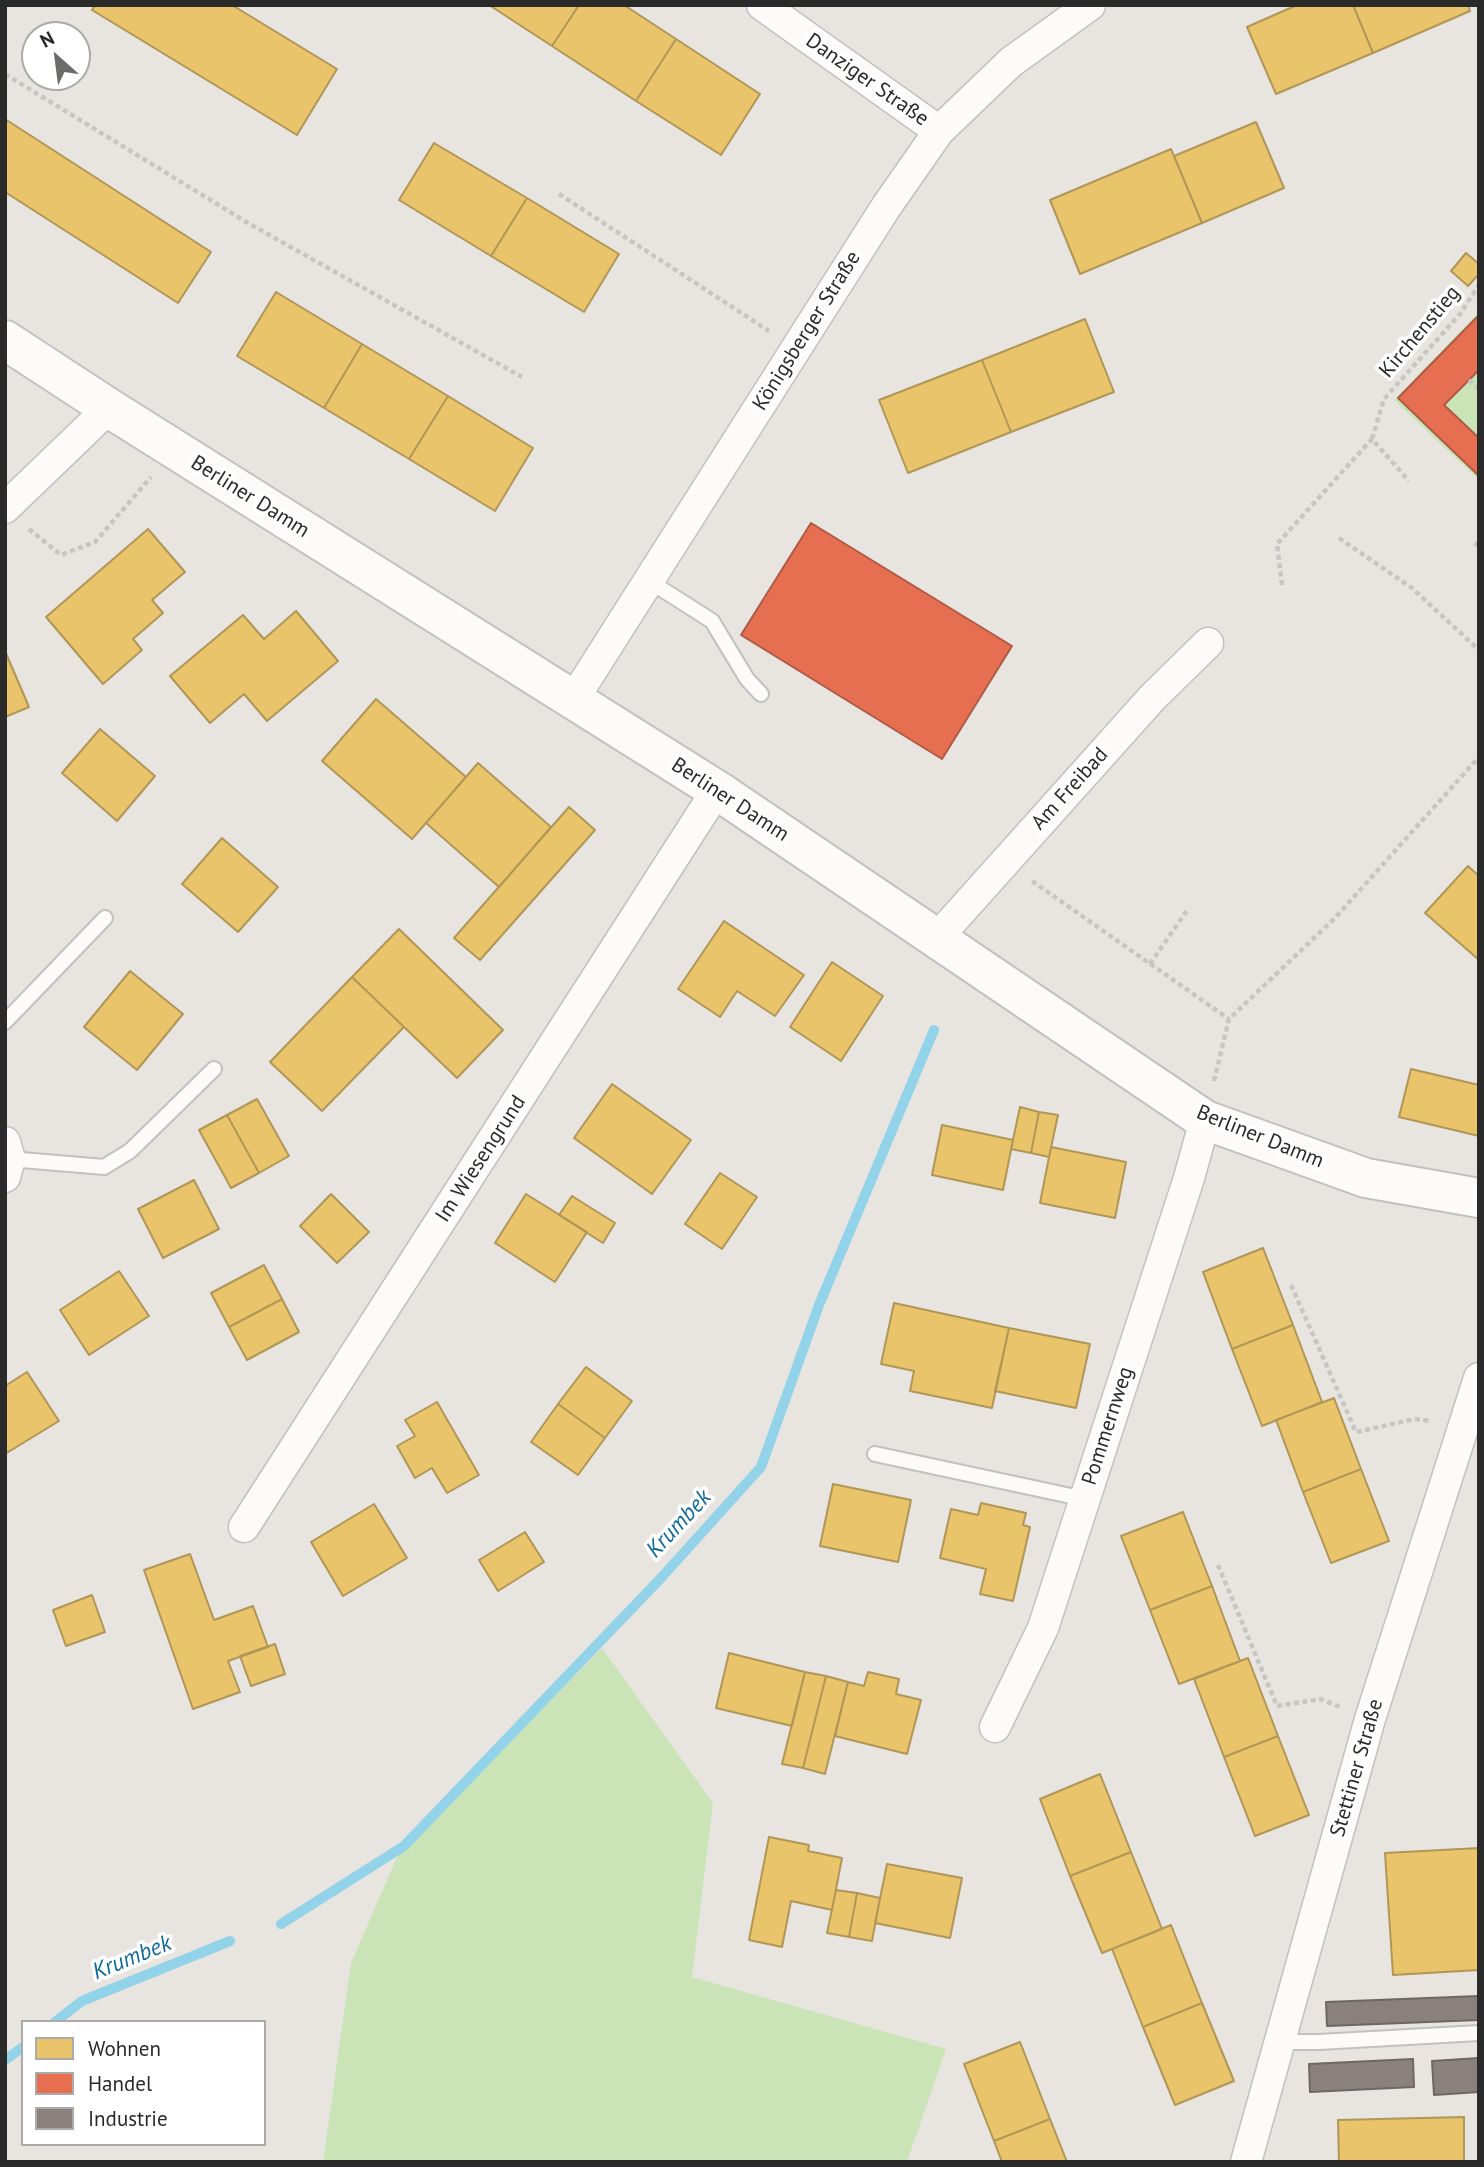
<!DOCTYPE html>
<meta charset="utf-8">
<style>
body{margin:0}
#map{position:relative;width:1484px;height:2167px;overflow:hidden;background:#e8e4e0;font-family:"PT Sans",sans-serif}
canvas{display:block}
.frame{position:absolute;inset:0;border:7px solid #2a2a2a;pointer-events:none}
.legend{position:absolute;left:21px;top:2020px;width:245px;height:126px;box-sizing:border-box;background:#fff;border:2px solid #aaa;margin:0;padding:9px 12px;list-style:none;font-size:21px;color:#2a2a2a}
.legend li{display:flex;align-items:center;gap:14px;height:35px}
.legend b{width:35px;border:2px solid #aaa}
.north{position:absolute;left:21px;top:21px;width:70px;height:70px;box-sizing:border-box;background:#fff;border:2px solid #aaa;border-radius:50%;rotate:332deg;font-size:19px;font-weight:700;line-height:28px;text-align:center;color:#2a2a2a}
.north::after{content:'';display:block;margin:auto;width:24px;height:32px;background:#6c6b6a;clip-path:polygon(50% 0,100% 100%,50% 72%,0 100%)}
</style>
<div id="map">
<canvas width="1484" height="2167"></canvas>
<div class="frame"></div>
<ul class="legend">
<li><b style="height:19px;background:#e9c46a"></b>Wohnen</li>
<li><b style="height:19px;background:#e76f51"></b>Handel</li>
<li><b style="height:19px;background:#8a817c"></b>Industrie</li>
</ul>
<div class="north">N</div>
</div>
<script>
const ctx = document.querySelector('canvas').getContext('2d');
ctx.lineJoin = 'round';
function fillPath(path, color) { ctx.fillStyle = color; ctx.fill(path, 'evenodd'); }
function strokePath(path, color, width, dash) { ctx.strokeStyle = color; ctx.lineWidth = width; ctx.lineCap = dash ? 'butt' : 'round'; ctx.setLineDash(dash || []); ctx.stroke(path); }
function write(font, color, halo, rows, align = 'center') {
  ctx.font = font + ' "PT Sans",sans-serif'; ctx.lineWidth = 7; ctx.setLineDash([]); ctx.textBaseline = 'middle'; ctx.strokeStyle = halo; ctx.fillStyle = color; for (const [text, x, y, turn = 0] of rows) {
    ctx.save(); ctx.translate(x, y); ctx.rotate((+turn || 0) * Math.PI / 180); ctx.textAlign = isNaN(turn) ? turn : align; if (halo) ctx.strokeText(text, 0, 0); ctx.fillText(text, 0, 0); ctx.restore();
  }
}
const green = new Path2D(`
 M1479,312V480L1394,400Z
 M602,1648L713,1803L692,1977L946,2049L907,2162H323L351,1963L398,1855Z`);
const homes = new Path2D(`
 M95,5H232L337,69L297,135L92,10Z
 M489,5H579L552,46Z
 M579,5H624L676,39L636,101L552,46Z
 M1353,5L1373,53L1276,94L1247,27L1297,5Z
 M1353,5H1468L1470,11L1373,53Z
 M676,39L760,94L721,155L636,101Z
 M5,119L211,252L178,303L5,192Z
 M1256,122L1284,188L1202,223L1174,156Z
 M434,143L527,198L491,256L399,200Z
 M1171,149L1202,223L1080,274L1050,200Z
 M527,198L619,254L584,312L491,256Z
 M1466,253L1479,264V274L1468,286L1451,271Z
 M276,292L362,344L324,408L237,356Z
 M1085,319L1114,392L1011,432L982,360Z
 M362,344L448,396L409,459L324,408Z
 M982,360L1011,432L908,473L879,400Z
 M448,396L533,448L495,511L409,459Z
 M148,529L185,572L152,600L163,613L133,639L142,650L103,684L46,617Z
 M296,611L338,661L267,721L244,694L210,723L170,676L243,615L264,639Z
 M5,651L29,707L5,717Z
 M376,699L466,777L412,839L322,761Z
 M100,729L155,776L117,821L62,773Z
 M478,763L551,827L499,887L426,823Z
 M569,807L595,830L480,960L454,938Z
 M222,838L278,887L238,932L182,884Z
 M1468,866L1479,876V960L1425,913Z
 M724,921L804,975L775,1016L737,991L720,1017L678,989Z
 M399,929L503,1030L457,1078L352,977Z
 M832,962L883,996L841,1061L790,1027Z
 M130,971L183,1014L137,1070L84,1027Z
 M352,977L404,1027L322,1111L270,1062Z
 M1411,1069L1479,1085V1136L1399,1117Z
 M612,1084L691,1140L652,1194L574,1138Z
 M257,1099L289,1156L259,1173L227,1115Z
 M1020,1107L1039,1112L1031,1153L1011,1149Z
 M1039,1112L1058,1115L1049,1157L1031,1153Z
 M227,1115L259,1173L231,1188L199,1130Z
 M942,1125L1013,1140L1003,1190L932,1175Z
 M1051,1147L1126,1162L1115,1218L1040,1203Z
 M720,1173L757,1197L722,1249L685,1224Z
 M194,1180L219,1229L163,1258L138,1209Z
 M331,1194L369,1232L337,1263L300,1226Z
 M526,1194L587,1232L555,1282L495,1243Z
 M572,1196L615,1223L603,1243L559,1215Z
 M1263,1248L1293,1325L1232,1349L1203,1272Z
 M264,1265L282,1299L229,1327L211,1293Z
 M119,1271L149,1316L89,1355L60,1310Z
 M282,1299L299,1332L247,1360L229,1327Z
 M894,1303L1009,1328L992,1408L910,1391L914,1371L881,1364Z
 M1293,1325L1322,1402L1262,1426L1232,1349Z
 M1009,1328L1090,1344L1076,1408L995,1391Z
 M586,1367L632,1401L605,1438L558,1404Z
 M27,1372L59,1421L5,1454V1386Z
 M1334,1398L1361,1469L1303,1492L1276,1420Z
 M437,1402L479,1475L447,1493L432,1468L415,1478L397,1446L415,1436L405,1420Z
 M558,1404L605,1438L578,1475L531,1442Z
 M1361,1469L1389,1541L1331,1563L1303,1492Z
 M833,1484L911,1500L898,1562L820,1546Z
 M981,1503L1026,1513L1023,1525L1030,1527L1013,1601L980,1594L986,1569L940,1558L951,1509L978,1515Z
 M374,1504L407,1558L343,1596L311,1542Z
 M1183,1512L1212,1586L1150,1610L1121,1536Z
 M525,1532L544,1562L498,1591L479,1560Z
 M190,1554L214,1620L253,1606L268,1647L228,1661L240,1692L193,1709L144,1570Z
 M1212,1586L1240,1661L1179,1684L1150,1610Z
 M92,1595L105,1632L66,1646L53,1610Z
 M275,1644L285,1674L251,1686L240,1656Z
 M729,1653L805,1672L792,1726L716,1708Z
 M1248,1658L1278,1736L1224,1757L1194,1679Z
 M805,1672L826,1676L803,1768L782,1764Z
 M868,1672L899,1679L896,1694L921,1700L907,1754L835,1736L848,1682L864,1686Z
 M826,1676L848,1682L825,1774L803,1768Z
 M1278,1736L1309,1815L1255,1836L1224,1757Z
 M1100,1774L1131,1852L1070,1876L1040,1799Z
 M769,1837L809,1845L808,1851L842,1858L832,1910L791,1901L782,1947L749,1940Z
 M1479,1848V1970L1393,1975L1385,1853Z
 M1131,1852L1162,1929L1102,1953L1070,1876Z
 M887,1864L962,1878L950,1938L875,1923Z
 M836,1890L857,1893L849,1937L827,1933Z
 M857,1893L880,1898L872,1941L849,1937Z
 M1171,1925L1202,2003L1143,2027L1112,1949Z
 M1202,2003L1234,2081L1175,2105L1143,2027Z
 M1020,2042L1050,2119L994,2141L964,2064Z
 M1464,2117V2162H1339L1338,2120Z
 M1050,2119L1067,2162H1002L994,2141Z`);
const shops = new Path2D(`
 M1479,315V370L1444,405L1479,438V476L1398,398Z
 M811,523L1012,646L942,759L741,635Z`);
const industry = new Path2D(`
 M1479,1996V2020L1327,2026L1326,2002Z
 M1479,2058V2092L1434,2095L1432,2061Z
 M1413,2059L1414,2087L1310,2092L1309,2064Z`);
const stream = new Path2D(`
 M281,1924L404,1846L661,1578L761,1467L819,1305L934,1030
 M55,2022L82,2001L230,1941
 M5,2060L23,2047`);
const path = new Path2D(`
 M5,74L248,223L522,377
 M559,194L769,331
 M1469,380L1479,389
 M1372,439L1384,399L1460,314L1479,285
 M29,529L61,555L95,542L151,477
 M1339,538L1412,588L1479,650
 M1475,546L1479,541
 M1282,585L1277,544L1372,439L1409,481
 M1032,881L1229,1019
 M1150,964L1188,909
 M1214,1081L1229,1019L1335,918L1479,757
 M1291,1285L1356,1432L1415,1419L1431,1421
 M1218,1565L1277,1706L1321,1699L1340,1707`);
const lane = new Path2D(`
 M649,581L712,621L747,679L761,694
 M5,1022L105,918
 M10,1159L104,1167L130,1151L214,1069
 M875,1454L1085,1499
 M1279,2042H1319L1479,2033`);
const street = new Path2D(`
 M762,5L939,131
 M5,508L109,408
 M573,700L886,207L939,131L1011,62L1090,5
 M937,938L1152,698L1208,643
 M5,1142L10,1159L5,1177
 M244,1527L717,790
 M995,1727L1043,1628L1189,1178L1205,1120
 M1246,2162L1370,1719L1479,1378`);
const secondary = new Path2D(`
 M5,340L109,408L717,790L1205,1120L1366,1178L1479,1198`);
const streetNames = [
 ["Danziger Straße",867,80,35],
 ["Königsberger Straße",807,331,-58],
 ["Kirchenstieg",1420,332,-50],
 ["Berliner Damm",250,497,32],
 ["Am Freibad",1070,789,-48],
 ["Berliner Damm",730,800,33],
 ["Berliner Damm",1260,1137,22],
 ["Im Wiesengrund",481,1159,-57],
 ["Pommernweg",1108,1426,-72],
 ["Stettiner Straße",1357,1768,-74]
];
const waterNames = [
 ["Krumbek",679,1524,-47],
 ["Krumbek",132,1958,-22]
];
fillPath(green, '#cae4b8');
fillPath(homes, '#e9c46a');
strokePath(homes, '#b09657', 2);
fillPath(shops, '#e76f51');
strokePath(shops, '#ae5a45', 2);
fillPath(industry, '#8a817c');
strokePath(industry, '#6d6763', 2);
strokePath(stream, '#93d3ea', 10);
strokePath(lane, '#c2c0c1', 18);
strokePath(street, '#c2c0c1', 33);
strokePath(secondary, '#c2c0c1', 42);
strokePath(path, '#c6c6c5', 4.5, [5, 3.5]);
strokePath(lane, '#fcfbfa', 14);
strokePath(street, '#fcfbfa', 30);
strokePath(secondary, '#fcfbfa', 38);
write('21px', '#2a2a2a', '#fff', streetNames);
write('italic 23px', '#0c699c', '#fff', waterNames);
</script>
